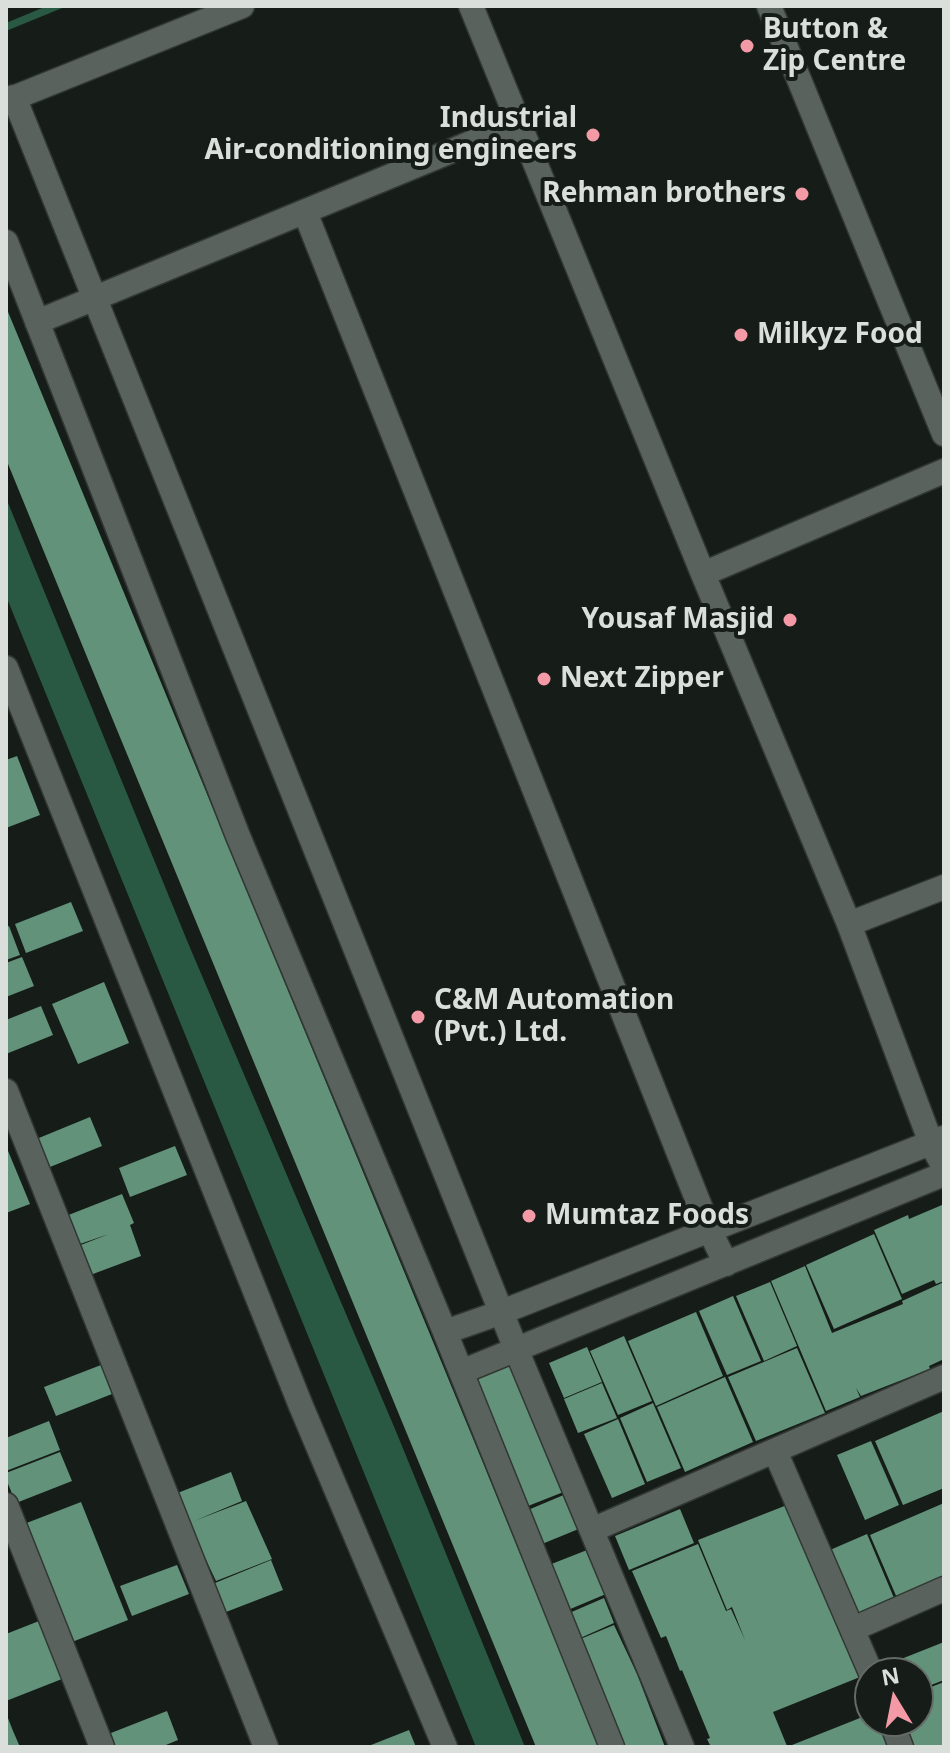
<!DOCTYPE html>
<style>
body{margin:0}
#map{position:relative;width:950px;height:1753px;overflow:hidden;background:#161d19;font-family:"Noto Sans",sans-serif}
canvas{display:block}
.frame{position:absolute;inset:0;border:8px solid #dadfdc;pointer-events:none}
.north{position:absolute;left:854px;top:1657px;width:80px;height:80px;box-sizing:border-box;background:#161d19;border:2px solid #646b67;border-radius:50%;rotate:350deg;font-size:22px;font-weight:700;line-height:32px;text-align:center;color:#dadfdc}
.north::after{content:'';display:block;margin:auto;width:28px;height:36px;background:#f49aa6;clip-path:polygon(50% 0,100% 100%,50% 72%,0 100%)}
</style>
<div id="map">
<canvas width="950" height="1753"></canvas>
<div class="frame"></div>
<div class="north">N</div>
</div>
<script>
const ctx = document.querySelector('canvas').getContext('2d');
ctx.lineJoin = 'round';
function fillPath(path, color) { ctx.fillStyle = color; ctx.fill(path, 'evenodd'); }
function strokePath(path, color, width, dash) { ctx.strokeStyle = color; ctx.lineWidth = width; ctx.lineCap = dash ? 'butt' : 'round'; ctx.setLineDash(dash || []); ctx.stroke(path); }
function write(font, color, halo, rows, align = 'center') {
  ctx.font = font + ' "Noto Sans",sans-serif'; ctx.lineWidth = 8; ctx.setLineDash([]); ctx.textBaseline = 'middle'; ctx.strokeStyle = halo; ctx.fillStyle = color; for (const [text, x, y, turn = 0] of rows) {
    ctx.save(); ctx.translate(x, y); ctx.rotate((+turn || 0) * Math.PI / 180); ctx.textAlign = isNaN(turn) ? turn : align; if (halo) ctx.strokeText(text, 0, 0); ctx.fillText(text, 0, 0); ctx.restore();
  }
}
const water = new Path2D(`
 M47,6H67L6,31V23Z
 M6,498L188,943L395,1429L525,1747H476L6,596Z`);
const building = new Path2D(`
 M6,307L481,1458L599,1747H536L94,674L6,459Z
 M17,756L40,815L6,828V760Z
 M71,902L83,931L26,953L15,924Z
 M9,926L20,955L6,960V927Z
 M22,957L34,986L6,997V963Z
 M104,982L129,1043L78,1064L52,1004Z
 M41,1006L53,1035L6,1054V1020Z
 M90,1117L102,1146L45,1169L34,1140Z
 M6,1146L30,1204L6,1213Z
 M175,1146L187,1175L130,1197L119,1168Z
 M122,1194L134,1223L130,1225L141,1256L85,1277L73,1248L109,1234L77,1245L66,1216Z
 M942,1205L944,1281L936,1284L934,1280L902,1294L874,1230L908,1215L909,1219Z
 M874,1234L902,1299L834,1329L806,1265Z
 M805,1266L832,1333L903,1304L902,1301L944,1282V1359L929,1366L930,1369L861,1396L856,1388L860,1397L826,1411L771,1281Z
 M770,1282L797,1346L764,1361L736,1296Z
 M733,1296L761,1361L727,1375L699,1311Z
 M696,1312L723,1376L656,1406L628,1341Z
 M624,1336L652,1401L618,1415L590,1351Z
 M587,1347L602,1382L564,1398L549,1363Z
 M797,1348L825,1413L756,1441L728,1377Z
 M510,1361L566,1491L528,1506L474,1376Z
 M101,1365L112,1394L56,1416L44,1387Z
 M725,1377L753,1442L685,1472L657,1407Z
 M602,1383L617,1418L578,1433L564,1399Z
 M653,1403L681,1468L647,1482L620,1418Z
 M944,1411V1488L903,1505L875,1441Z
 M618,1419L645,1484L612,1498L584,1434Z
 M49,1421L60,1450L6,1471V1438Z
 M871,1441L899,1505L865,1520L837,1455Z
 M60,1452L72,1481L16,1503L6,1479V1473Z
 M231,1472L242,1501L194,1521L246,1501L272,1559L216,1581L175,1494Z
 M566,1494L581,1528L542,1544L528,1510Z
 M81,1502L128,1620L72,1642L24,1524Z
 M944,1503V1577L897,1598L870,1535Z
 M787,1505L865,1675L773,1712L787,1746L711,1747L707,1739L710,1738L682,1670L680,1671L666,1636L661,1638L632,1571L698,1544L726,1611L731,1609L745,1640L732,1607L727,1610L698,1540Z
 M680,1509L694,1543L629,1570L615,1536Z
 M867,1534L894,1598L857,1614L830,1550Z
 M587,1550L606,1594L568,1610L549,1565Z
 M271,1560L283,1590L226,1612L215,1583Z
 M177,1565L189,1594L132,1616L120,1586Z
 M604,1598L614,1623L578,1639L567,1614Z
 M39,1621L62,1679L6,1701V1634Z
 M614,1625L637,1674L665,1747H622L578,1640Z
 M944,1642V1680L918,1690V1673H884L881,1667Z
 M944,1682V1747H914L903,1721H918V1692Z
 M167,1711L178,1740L161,1747H116L111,1733Z
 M6,1713L13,1731L20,1747H6Z
 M870,1714V1721H880L889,1747H787Z
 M409,1730L416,1747H366Z`);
const minor = new Path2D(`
 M471,6L703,574L849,924L931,1143L944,1167
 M769,6L944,434
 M14,97L516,1349L682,1747
 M6,101L242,6
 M305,212L709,1229L726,1264
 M6,242L238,836L445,1332
 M37,322L519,123
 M703,574L944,471
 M6,668L301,1406L445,1747
 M849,924L944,887
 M6,1091L266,1747
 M461,1372L944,1174
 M775,1451L871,1673
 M6,1505L102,1747
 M592,1530L944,1377
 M853,1629L944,1589
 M891,1721L901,1747
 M612,1747L445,1332L502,1312L943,1138`);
const markers = [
 [747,46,8,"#f49aa6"],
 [593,135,8,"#f49aa6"],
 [802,194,8,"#f49aa6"],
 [741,335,8,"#f49aa6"],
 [790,620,8,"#f49aa6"],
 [544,679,8,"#f49aa6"],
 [418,1017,8,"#f49aa6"],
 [529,1216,8,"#f49aa6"]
];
const poiNames = [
 ["Button &",763,30],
 ["Zip Centre",763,62],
 ["Industrial",577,119,"right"],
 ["Air-conditioning engineers",577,151,"right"],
 ["Rehman brothers",786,194,"right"],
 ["Milkyz Food",757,335],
 ["Yousaf Masjid",774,620,"right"],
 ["Next Zipper",560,679],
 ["C&M Automation",434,1001],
 ["(Pvt.) Ltd.",434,1033],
 ["Mumtaz Foods",545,1216]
];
fillPath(water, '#2a5943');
fillPath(building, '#629279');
strokePath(minor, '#323734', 27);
strokePath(minor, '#59625d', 24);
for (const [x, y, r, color] of markers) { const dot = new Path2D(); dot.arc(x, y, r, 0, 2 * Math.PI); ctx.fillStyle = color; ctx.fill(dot); strokePath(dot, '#161d19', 3); }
write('bold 28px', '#dadfdc', '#161d19', poiNames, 'left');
</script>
